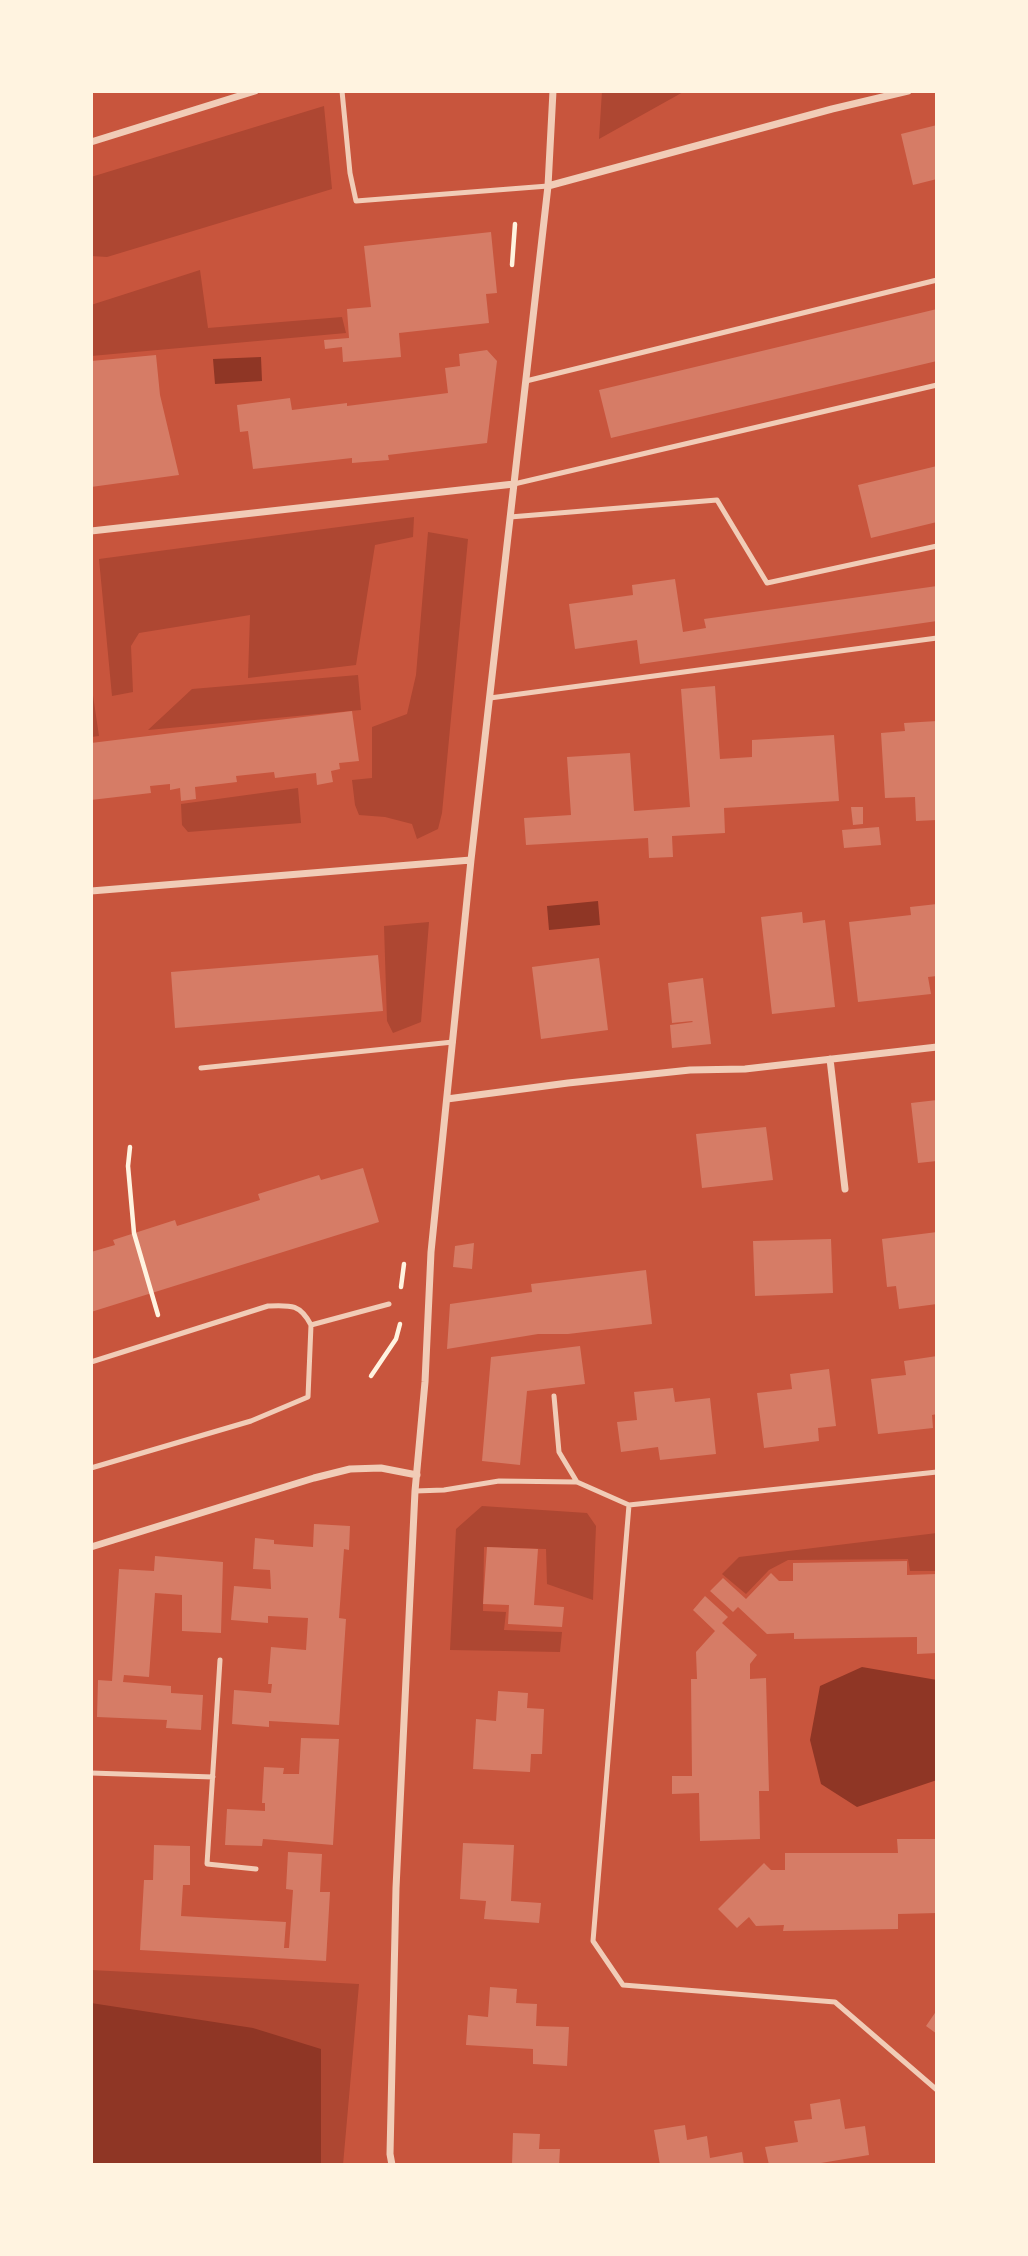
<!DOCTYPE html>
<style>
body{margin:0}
#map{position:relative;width:1028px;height:2256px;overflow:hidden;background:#c8553d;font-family:"Fira Sans",sans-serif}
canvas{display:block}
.frame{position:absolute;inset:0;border:93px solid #fff3e0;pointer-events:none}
</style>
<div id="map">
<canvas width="1028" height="2256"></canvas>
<div class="frame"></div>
</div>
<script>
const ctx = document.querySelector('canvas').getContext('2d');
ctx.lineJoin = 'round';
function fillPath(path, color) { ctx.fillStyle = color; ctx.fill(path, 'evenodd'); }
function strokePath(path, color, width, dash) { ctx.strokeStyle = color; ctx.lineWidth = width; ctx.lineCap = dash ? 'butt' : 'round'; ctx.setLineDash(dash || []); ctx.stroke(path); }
const green = new Path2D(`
 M602,91H685L599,139Z
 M324,106L332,189L107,257L91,256V177Z
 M200,270L208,328L342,317L346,333L91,356V305Z
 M414,517L413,537L375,545L356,665L248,678L250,615L139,633L131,646L133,692L112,696L99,559Z
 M428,532L468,539L442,813L438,829L417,839L412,824L385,817L359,815L355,805L352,780L372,778V727L407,714L416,675Z
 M358,675L361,710L148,730L192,689Z
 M91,682L99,736L91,737Z
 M298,788L301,823L188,832L182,825L181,804Z
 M429,922L421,1022L393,1033L387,1021L384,926Z
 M482,1506L587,1513L596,1526L593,1600L547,1584L546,1549L484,1547L483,1611L506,1612L504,1630L562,1632L560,1652L450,1650L456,1529Z
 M937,1533V1571H910L908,1559L788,1560L769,1570L746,1594L722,1574L739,1557Z
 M91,1970L359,1984L343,2165H91Z`);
const water = new Path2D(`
 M261,357L262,381L215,384L213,359Z
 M598,901L600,925L549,930L547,906Z
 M862,1667L937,1680V1780L857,1807L821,1784L810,1740L820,1686Z
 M91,2003L253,2028L321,2049V2165H91Z`);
const building = new Path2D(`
 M937,125V179L913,185L901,134Z
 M491,232L497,293L486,294L489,323L399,333L401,357L343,362L342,347L325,349L324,340L349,338L347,309L371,307L364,246Z
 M937,309V361L611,438L599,390Z
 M487,350L497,361L487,443L388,455L389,460L352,463V458L253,469L248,431L240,432L237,405L290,398L292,410L347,403V406L448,393L445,368L460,366L459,354Z
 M156,355L160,395L179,475L91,487V361Z
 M937,466V522L871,538L858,485Z
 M675,579L683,632L706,628L704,619L937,586V621L640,664L637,640L575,649L569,604L633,595L632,585Z
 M715,686L720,759L752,757V740L834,735L839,801L724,808L725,833L672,836L673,857L649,858L648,838L526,845L524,818L571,815L567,757L630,753L634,811L690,807L681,689Z
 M352,711L359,761L339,763L340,769L331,771L333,782L317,785L316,773L275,778L274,772L236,776L237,782L195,787L196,799L181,801L180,788L170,790V784L150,786L151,793L91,800V743Z
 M937,721V820L916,821L915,797L885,798L881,733L905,731L904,723Z
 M851,807H863V824L853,825Z
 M879,827L881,845L844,848L842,830Z
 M937,904V976L928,977L931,994L858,1002L849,922L911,915L910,907Z
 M802,912L803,923L825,920L835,1007L772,1014L761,917Z
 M378,955L383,1011L175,1028L171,972Z
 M599,958L608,1030L541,1039L532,967Z
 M703,978L711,1044L672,1048L670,1025L693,1022L692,1021L672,1023L668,983Z
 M937,1100V1161L918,1163L911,1103Z
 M766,1127L773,1180L702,1188L696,1134Z
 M363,1168L379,1222L91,1312V1252L115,1245L113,1240L175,1220L177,1226L260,1200L258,1194L319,1175L321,1180Z
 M937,1232V1304L899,1309L896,1286L887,1287L882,1239Z
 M831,1239L833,1293L755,1296L753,1241Z
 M474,1243L472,1269L453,1267L455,1246Z
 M646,1270L652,1324L568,1334H538L447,1349L450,1304L532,1292L531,1284Z
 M580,1346L585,1384L527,1391L520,1465L482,1461L491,1357Z
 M937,1356V1414L932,1415L933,1428L878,1434L871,1379L906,1375L904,1361Z
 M829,1369L836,1426L818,1428L819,1441L764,1448L757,1393L792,1389L790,1374Z
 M673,1388L675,1402L710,1398L716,1454L660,1460L658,1447L621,1452L617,1422L637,1420L634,1392Z
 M314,1524L350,1526L349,1550L344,1549L339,1618L346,1619L339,1725L269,1721V1727L232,1724L234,1690L271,1693L272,1684H268L271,1647L306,1650L308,1618L268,1616V1623L231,1620L234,1586L271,1589L270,1570L253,1569L255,1538L274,1540V1544L313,1547Z
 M487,1547L538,1549L534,1605L564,1607L562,1627L508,1624L509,1605L483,1604Z
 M155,1556L223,1562L221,1633L182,1631V1595L155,1593L149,1677L124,1675L123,1682L171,1686V1693L203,1695L201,1730L166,1728L167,1720L97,1717L98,1680L112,1681L119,1569L154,1571Z
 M907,1561V1575L937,1574V1653L917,1654V1637L794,1639V1633L767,1634L738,1607L733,1612L710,1591L723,1578L746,1599L771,1573L779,1581H793V1563Z
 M705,1596L728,1617L722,1623L757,1655L750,1664V1679L766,1678L769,1791H759L760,1839L700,1841L699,1793L672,1794V1776H692L691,1679H697L696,1652L715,1631L693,1610Z
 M498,1691L528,1693L527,1708L544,1709L542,1754H531L530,1772L473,1769L476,1719L496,1721Z
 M301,1738L339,1739L333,1845L263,1839L262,1846L225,1845L227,1809L265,1811V1803H262L264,1767L284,1768L283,1774H299Z
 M897,1839H937V1913L898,1914V1929L783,1931L784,1925L756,1926L749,1917L737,1928L718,1909L764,1863L771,1870H785V1853H898Z
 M463,1843L514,1845L511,1901L541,1903L539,1923L484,1919L486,1901L460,1899Z
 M154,1845L190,1846V1885H183L181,1916L286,1922L284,1948H289L293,1890L286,1889L288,1852L322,1854L320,1892H330L326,1961L140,1950L144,1880H153Z
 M490,1987L517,1989L516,2003L537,2004L536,2026L569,2027L567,2066L533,2064V2049L466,2045L468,2015L488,2017Z
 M937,2010V2034L926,2026Z
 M840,2099L845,2129L865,2126L869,2155L809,2165H769L765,2147L798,2142L794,2121L812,2119L810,2104Z
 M685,2125L687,2140L707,2136L710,2158L742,2152L744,2165H660L654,2130Z
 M513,2133L540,2134L539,2149H560L559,2165H512Z`);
const path = new Path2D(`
 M512,265L515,224
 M130,1147L128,1166L134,1233L158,1315
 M401,1287L404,1264
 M371,1376L396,1339L400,1324`);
const service = new Path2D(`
 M342,91L350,173L356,201L548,186
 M526,381L937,280
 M514,484L937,385
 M510,517L717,500L767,583L937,546
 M490,698L937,638
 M201,1068L453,1042
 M91,1362L268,1306C291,1305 300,1304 311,1325
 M554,1396L559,1452L577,1482
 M91,1468L251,1421L308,1397L311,1325L389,1304
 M415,1491L444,1490L499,1481L577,1482L629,1505L937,1472
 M629,1505L593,1941L623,1985L835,2002L937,2090
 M220,1660L207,1864L256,1869
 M91,1773L213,1777`);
const minor = new Path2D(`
 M91,142L255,91
 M548,186L832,109L908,91
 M91,531L514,484
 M91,891L471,860
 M830,1059L845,1189
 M447,1099L568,1083L690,1070L745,1069L937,1047
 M91,1547L314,1478L350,1469L381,1468L417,1475
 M392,2165L390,2154L396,1888L415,1491L425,1382L431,1252L471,860L548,186L553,91`);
fillPath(green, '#ae4732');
fillPath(water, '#8f3625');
fillPath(building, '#d67c66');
strokePath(path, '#fff3e0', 4.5);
strokePath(service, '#f1ccb7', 5);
strokePath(minor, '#f1ccb7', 7);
</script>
